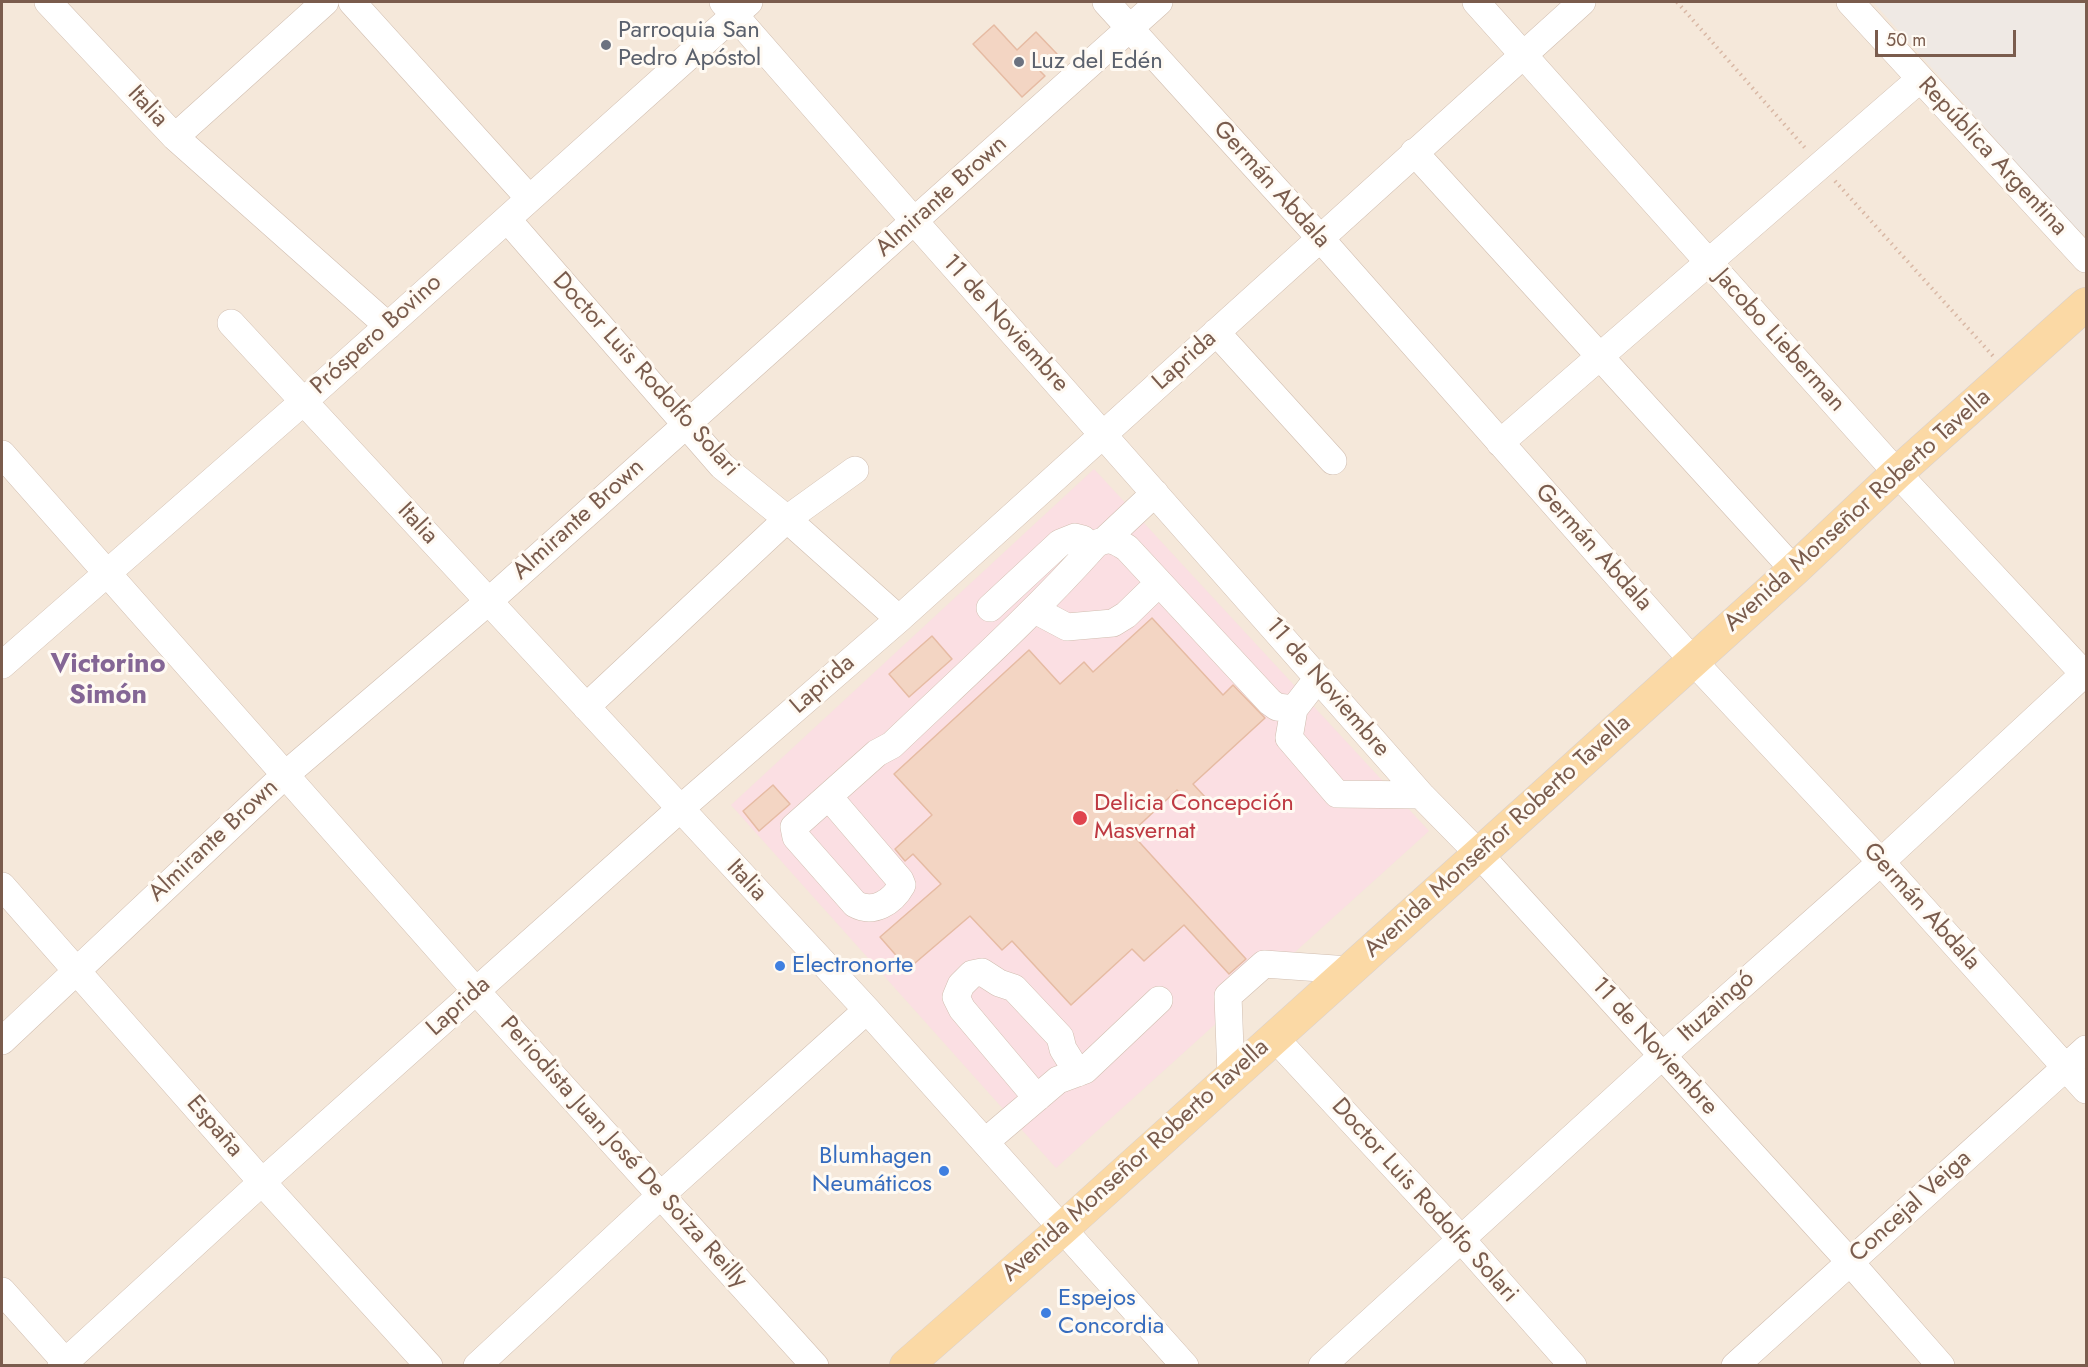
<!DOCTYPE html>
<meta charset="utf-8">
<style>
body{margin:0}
#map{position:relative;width:2088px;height:1367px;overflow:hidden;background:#fdf6ec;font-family:Jost,sans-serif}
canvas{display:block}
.frame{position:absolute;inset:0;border:3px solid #7a5c4d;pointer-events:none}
.scale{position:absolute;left:1875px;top:30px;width:141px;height:27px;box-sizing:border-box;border:3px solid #7a5c4d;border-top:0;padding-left:8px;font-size:18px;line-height:21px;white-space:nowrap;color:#7a5c4d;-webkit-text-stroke:4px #fffaf3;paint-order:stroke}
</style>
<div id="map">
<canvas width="2088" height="1367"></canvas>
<div class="frame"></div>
<div class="scale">50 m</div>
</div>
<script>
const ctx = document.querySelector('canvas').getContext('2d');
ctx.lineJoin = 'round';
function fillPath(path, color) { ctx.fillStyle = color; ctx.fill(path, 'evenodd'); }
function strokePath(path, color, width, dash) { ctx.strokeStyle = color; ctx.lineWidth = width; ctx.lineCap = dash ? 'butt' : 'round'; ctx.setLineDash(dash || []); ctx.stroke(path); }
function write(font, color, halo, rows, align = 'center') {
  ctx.font = font + ' Jost,sans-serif'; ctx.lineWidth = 6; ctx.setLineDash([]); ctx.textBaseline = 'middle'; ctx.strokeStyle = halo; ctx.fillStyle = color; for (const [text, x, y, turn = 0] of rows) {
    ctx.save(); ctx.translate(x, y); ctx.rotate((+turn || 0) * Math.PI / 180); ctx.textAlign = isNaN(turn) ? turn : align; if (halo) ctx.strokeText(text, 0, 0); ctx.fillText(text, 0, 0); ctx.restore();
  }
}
const residential = new Path2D(`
 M2,2H2086V1365H2Z`);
const industrial = new Path2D(`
 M1873,2H2086V235L2080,234Z`);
const medical = new Path2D(`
 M1094,469L1429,831L1056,1168L731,805Z`);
const building = new Path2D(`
 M994,25L1017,50L1036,32L1057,54L1040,71L1045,76L1022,97L973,44Z
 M1152,618L1223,695L1233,685L1265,718L1193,784L1206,798L1194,808L1177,790L1131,833L1246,959L1229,974L1184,925L1144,961L1132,949L1071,1005L1012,941L1002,950L970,916L908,969L880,937L941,884L913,854L905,861L895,849L932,815L894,774L1029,650L1060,684L1084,662L1093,672Z
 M932,636L952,659L909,697L889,674Z
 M773,785L790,804L759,831L743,811Z`);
const path = new Path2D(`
 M1677,2L1806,149
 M1835,181L1993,356`);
const minor = new Path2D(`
 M48,2L175,137L388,326
 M352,2L529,198
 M723,2L915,222L1421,795L1479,854L1850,1262L1941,1366
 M1106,2L1320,238L1693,661L1881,862L2086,1090
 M1476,2L1897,473L2086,676
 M1850,2L2086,259
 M175,137L325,2
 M1414,152L1794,570
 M507,219L722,466L787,519L899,619
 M231,323L867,1010L1185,1366
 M1216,332L1333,461
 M1500,443L1920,79
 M2,454L476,991L815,1366
 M1106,539L1155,493
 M990,608L1060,543L1075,537L1083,539L1091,549
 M1035,610L1067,627L1113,623L1126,615L1159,583
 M2,665L304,401L749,2
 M1318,678L1294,709L1289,738L1337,794L1421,795
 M586,707L787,519L855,470
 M829,797L900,880L902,885C892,903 873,914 855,904L796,837L794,827L877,753L892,745C961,679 1032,616 1096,544C1109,537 1115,540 1127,548L1270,702L1277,707L1294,709
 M2,886L262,1182L429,1366
 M1274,1037L1461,1239L1573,1366
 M2,1041L285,775L489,601L1159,2
 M1231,1076L1228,996L1264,964L1349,970
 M1037,1098L962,1009L956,997L961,985L972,974L982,972L999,983L1014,988L1060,1037L1063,1049L1078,1073
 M985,1142L1058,1080L1085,1070L1159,1000
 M2,1291L69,1366
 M61,1366L262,1182L680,809L899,619L1582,2
 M477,1366L661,1195L867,1010
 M1322,1366L1662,1056L1881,862L2086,672
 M1735,1366L2086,1049`);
const major = new Path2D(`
 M906,1366L1062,1229L1479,854L1794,570L1897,473L2086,304`);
const markers = [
 [606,45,6,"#6b7280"],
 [1019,62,6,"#6b7280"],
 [1080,818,8,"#e0444e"],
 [780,966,6,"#3f7fe0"],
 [944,1171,6,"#3f7fe0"],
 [1046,1313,6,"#3f7fe0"]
];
const worshipNames = [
 ["Parroquia San",618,31],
 ["Pedro Apóstol",618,59],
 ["Luz del Edén",1031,62]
];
const streetNames = [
 ["Italia",147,107,47],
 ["República Argentina",1992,157,47],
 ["Germán Abdala",1271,185,48],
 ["Almirante Brown",942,197,-42],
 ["11 de Noviembre",1005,324,48],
 ["Próspero Bovino",377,335,-42],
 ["Jacobo Lieberman",1779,341,48],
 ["Laprida",1185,361,-42],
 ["Doctor Luis Rodolfo Solari",645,375,48],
 ["Avenida Monseñor Roberto Tavella",1858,511,-42],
 ["Almirante Brown",579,520,-42],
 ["Italia",417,524,47],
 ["Germán Abdala",1593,548,48],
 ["Laprida",823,685,-41],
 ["11 de Noviembre",1327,688,49],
 ["Avenida Monseñor Roberto Tavella",1498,837,-42],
 ["Almirante Brown",214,841,-43],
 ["Italia",746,881,47],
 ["Germán Abdala",1921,907,48],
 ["Laprida",459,1007,-42],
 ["Ituzaingó",1717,1007,-42],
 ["11 de Noviembre",1654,1047,48],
 ["España",214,1127,49],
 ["Periodista Juan José De Soiza Reilly",623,1153,48],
 ["Avenida Monseñor Roberto Tavella",1136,1161,-42],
 ["Doctor Luis Rodolfo Solari",1424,1201,48],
 ["Concejal Veiga",1911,1207,-42]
];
const healthNames = [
 ["Delicia Concepción",1094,804],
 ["Masvernat",1094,832]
];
const shopNames = [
 ["Electronorte",792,966],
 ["Blumhagen",932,1157,"right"],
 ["Neumáticos",932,1185,"right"],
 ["Espejos",1058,1299],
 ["Concordia",1058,1327]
];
const quarterNames = [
 ["Victorino",108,665],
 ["Simón",108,696]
];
fillPath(residential, '#f5e8da');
fillPath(industrial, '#efe9e4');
fillPath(medical, '#fbdfe3');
fillPath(building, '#f3d5c3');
strokePath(building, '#e6bba3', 1.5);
strokePath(minor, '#d1beb0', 28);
strokePath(major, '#dad1cd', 34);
strokePath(path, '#d9b8a5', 4, [1.5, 4.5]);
strokePath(minor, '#fff', 27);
strokePath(major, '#fbd9a5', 33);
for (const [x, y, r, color] of markers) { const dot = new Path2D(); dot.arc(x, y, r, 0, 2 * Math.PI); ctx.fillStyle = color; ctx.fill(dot); strokePath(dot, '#fffaf3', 2); }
write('24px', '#5b616d', '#fffaf3', worshipNames, 'left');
write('24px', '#7a5c4d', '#fffaf3', streetNames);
write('24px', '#be3a42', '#fffaf3', healthNames, 'left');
write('24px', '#366cbe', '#fffaf3', shopNames, 'left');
write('bold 27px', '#846695', '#fffaf3', quarterNames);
</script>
